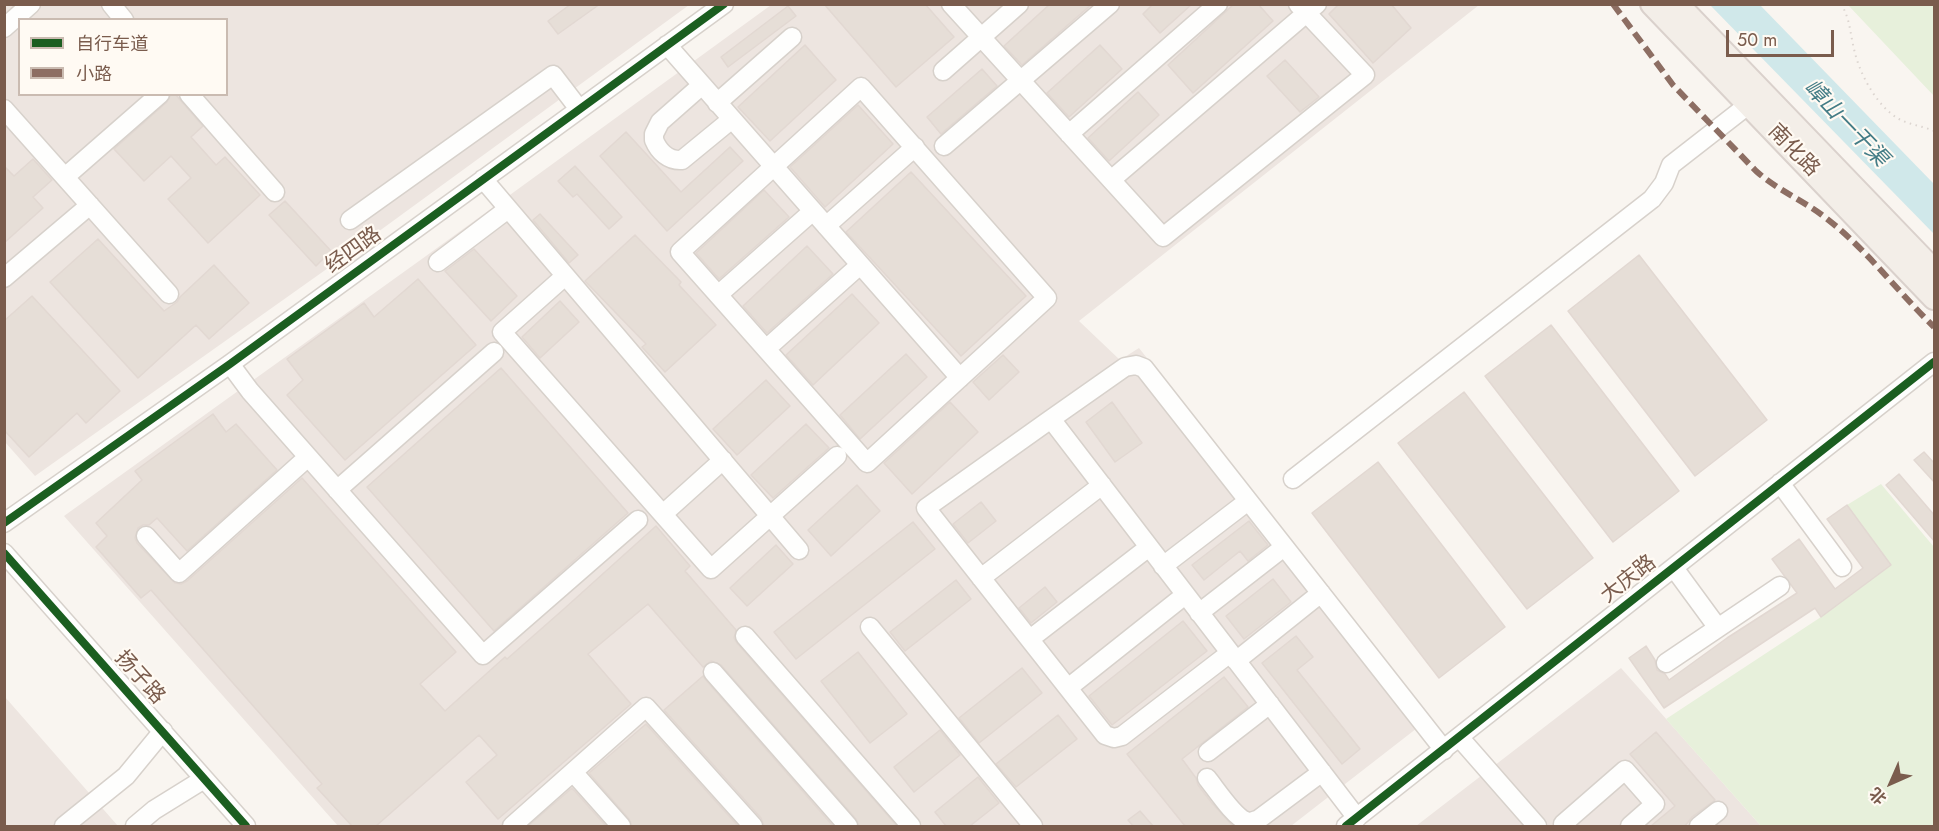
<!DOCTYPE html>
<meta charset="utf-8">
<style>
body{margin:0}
#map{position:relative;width:1939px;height:831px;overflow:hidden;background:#f9f5f0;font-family:Jost,"Noto Sans SC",sans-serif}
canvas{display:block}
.frame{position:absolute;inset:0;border:6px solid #7a5c4d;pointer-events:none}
.legend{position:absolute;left:18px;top:18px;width:210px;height:78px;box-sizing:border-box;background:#fffaf3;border:2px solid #cabbb1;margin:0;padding:8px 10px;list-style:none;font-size:18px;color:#7a5c4d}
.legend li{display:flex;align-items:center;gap:12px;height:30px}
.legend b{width:30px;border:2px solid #cabbb1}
.north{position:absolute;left:1861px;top:753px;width:60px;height:60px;-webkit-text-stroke:4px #fffaf3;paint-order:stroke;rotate:225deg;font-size:16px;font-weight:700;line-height:24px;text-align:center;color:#7a5c4d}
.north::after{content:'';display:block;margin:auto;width:21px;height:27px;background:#7a5c4d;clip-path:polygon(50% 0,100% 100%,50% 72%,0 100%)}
.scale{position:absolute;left:1726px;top:30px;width:108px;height:27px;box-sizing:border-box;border:3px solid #7a5c4d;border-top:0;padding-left:8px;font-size:18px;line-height:21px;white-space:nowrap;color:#7a5c4d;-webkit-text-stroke:4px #fffaf3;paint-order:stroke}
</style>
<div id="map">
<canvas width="1939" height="831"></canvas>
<div class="frame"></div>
<ul class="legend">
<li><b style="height:8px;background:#1b5e20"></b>自行车道</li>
<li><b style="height:8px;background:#8d6e63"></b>小路</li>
</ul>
<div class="north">北</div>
<div class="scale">50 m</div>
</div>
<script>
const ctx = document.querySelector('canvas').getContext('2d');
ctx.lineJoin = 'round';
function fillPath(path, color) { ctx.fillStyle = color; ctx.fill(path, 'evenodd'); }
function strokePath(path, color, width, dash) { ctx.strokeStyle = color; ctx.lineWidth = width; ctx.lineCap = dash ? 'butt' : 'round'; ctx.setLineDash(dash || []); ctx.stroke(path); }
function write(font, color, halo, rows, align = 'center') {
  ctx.font = font + ' Jost,"Noto Sans SC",sans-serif'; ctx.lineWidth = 4.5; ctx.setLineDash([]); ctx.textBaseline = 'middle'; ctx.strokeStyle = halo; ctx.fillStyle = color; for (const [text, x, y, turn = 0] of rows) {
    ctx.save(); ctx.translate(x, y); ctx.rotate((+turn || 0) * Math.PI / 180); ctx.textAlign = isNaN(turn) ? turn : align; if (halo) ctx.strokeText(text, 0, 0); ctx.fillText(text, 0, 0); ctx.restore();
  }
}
const industrial = new Path2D(`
 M4,5H689L345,256L35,476L5,442ZM20,20H226V94H20Z
 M771,5H1479L1079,321L1120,360L1139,348L1430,718L1291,826H338L64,516L426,256Z
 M1621,668L1761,826H1416Z
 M5,697L118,826H5Z`);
const green = new Path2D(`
 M1848,5H1934V96Z
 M1881,484L1934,547V826H1761L1666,719L1821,617L1891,565L1847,505Z`);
const water = new Path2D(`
 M1710,5H1760L1934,184V234Z`);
const building = new Path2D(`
 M571,4H600L558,34L548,21Z
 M824,4H925L954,37L896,87Z
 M1050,4H1092L1022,65L1004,46Z
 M1153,4H1192L1160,33L1143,14Z
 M1234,4H1258L1273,21L1193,93L1168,65Z
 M1339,4H1391L1411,28L1373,63L1329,14Z
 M788,6L796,16L728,67L721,57Z
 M805,45L836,80L770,141L738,107Z
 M1100,45L1122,69L1069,117L1047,93Z
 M1285,60L1319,97L1300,112L1267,76Z
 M982,69L997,86L941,134L927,117Z
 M1138,92L1159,115L1109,161L1088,138Z
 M171,94H175L203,126L191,137L216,165L225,157L260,195L208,243L168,199L191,178L171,156L144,181L114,149L167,102Z
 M858,105L893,144L825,207L790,167Z
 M626,132L681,192L730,147L743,161L667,231L600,156Z
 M33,159L52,180L33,197L43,208L4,243V166L14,176Z
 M575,166L622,217L609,229L577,194L573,197L558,181Z
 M911,172L1026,296L961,356L846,232Z
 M764,190L789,217L719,279L696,253Z
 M285,201L331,251L316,266L269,215Z
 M540,214L578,255L569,263L533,220Z
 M635,235L681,282L679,285L716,325L665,372L642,347L646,344L585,281Z
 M98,239L164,311L177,302L180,297L214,265L249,303L209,339L196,325L138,378L50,282Z
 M807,246L833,274L767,333L743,306Z
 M474,249L517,296L491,321L445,271Z
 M1639,255L1767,420L1695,476L1568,311Z
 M418,279L476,345L345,460L287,395L303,380L287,359L364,303L374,317Z
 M852,294L879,323L813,385L786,355Z
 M32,296L120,391L86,423L77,413L29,457L4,430V321Z
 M560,301L579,322L540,358L522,337Z
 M1551,325L1679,491L1613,542L1485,376Z
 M906,354L927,377L860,439L840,415Z
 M1003,355L1019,372L989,400L973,382Z
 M501,368L628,513L494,631L367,487Z
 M766,380L790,406L737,455L713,429Z
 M1464,392L1593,558L1527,609L1398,443Z
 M950,402L978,432L912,494L884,463Z
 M1112,402L1142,443L1115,462L1086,422Z
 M213,414L226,432L236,424L277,470L187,551L157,518L149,525H143L138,528L135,538L137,543L175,583L181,584L187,581L302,478L456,652L420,684L445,711L505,657L507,659L565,608L656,526L690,566L685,571L736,630L734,638L737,643L897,826H859L856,819L721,665L711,661L703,667L648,604L588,654L631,704L498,819L466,782L497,755L479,735L376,826H352L317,788L322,784L151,590L141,598L96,547L107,536L96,523L142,480L135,471Z
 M806,424L829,448L773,498L751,475Z
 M1924,452L1935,464V483L1914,460Z
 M1378,462L1505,627L1439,678L1312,513Z
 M1899,474L1935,516V542L1886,485Z
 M857,485L880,511L831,556L808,530Z
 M981,502L996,521L968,543L953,524Z
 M1847,505L1891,565L1821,617L1815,608L1664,708L1629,658L1646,646L1655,660L1657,670L1665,674L1669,680L1727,638L1797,593L1772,559L1799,539L1835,589L1863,568L1827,519Z
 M1249,521L1268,545L1248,561L1240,551L1204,580L1192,565Z
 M913,522L935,549L796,659L774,632Z
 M776,545L793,564L747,606L730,588Z
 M1273,579L1291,602L1244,639L1226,616Z
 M956,580L971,599L905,651L890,632Z
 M1045,587L1057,602L1031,623L1019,608Z
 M1183,621L1207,651L1112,725L1089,696Z
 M1296,636L1313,657L1297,670L1360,749L1342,764L1262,663Z
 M858,652L907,714L870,743L821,681Z
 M1022,668L1042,693L979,743L959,718Z
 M703,676L705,679L833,826H764L761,818L664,710Z
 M1224,677L1248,707L1182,759L1196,778L1198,785L1211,802L1233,826H1185L1127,754Z
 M1058,715L1077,739L1016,787L996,764Z
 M646,724L738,826H632L629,819L589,773Z
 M940,730L960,755L914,792L894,767Z
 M1656,732L1715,800L1692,817L1685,826H1651L1675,806L1630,754Z
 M978,777L999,803L970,826H946L935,812Z
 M572,788L606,826H528Z
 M1140,811L1153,826H1133L1128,820Z`);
const path = new Path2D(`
 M1841,4C1850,18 1850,33 1854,49C1859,73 1877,107 1899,119C1910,125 1923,126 1934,131`);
const minor = new Path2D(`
 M111,4L124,20
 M951,4L1163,237L1365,75L1298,4
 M4,28L31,4
 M667,45L960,378
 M943,71L1019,4
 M702,85L660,122L654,134V140C659,152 669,161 682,160L732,119
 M861,87L1047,298L867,463L680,252Z
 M189,94L275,192
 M717,103L792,37
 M4,109L169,294
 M1069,134L1218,4
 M944,146L1110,4
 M65,177L160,94
 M483,179L799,550
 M1111,180L1317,4
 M350,220L553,75L579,109
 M826,226L915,147
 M438,262L508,209
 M565,276L502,332L711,569L837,456
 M4,278L90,205
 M718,295L813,211
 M766,349L860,265
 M230,364L250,391L483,655L638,520
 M1051,419L1125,367L1136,365L1144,368L1444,750
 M1293,479L1652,199L1664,183L1671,165L1757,98
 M1780,483L1842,567
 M337,490L494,352
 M663,514L723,460
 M4,523L230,364L724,4
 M146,536L179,573L308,457
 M4,553L246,826
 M1163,566L1248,501
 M1674,568L1718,628
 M981,578L1102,485
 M1199,613L1284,547
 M870,627L1033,826
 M745,636L911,826
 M1030,639L1149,547
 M1230,653L1122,736L1114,738L1105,735L926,508L1051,419L1357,818
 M1236,661L1321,593
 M1666,663L1780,586
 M713,672L848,826
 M1068,688L1185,595
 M1459,737L1537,826
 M1208,752L1270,704
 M573,772L621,826
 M1207,778C1216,789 1234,817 1246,821C1251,823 1254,821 1259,819L1322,772
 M64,826L126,776L163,731
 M135,826L154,810L204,779
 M512,826L646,707L753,826
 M1346,826L1934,362
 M1565,826L1563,824L1625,770L1655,804L1630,826
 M1699,826L1718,811`);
const major = new Path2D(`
 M1652,4L1934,298
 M1677,4L1934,271`);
const quiet = new Path2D(`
 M1613,4L1673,85L1756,171C1776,189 1800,199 1822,215C1864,246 1897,291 1934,327`);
const cycleway = new Path2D(`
 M4,523L230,364L724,4
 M4,553L246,826
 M1346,826L1934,362`);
const streetNames = [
 ["南化路",1793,151,46],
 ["经四路",354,251,-36],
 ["大庆路",1629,580,-38],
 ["扬子路",139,678,48]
];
const waterNames = [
 ["嶂山一干渠",1845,124,46]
];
fillPath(industrial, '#ede5e0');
fillPath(green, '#e7f0db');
fillPath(water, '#d0e8ea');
fillPath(building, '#e6ded7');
strokePath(building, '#e2d8d2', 1.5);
strokePath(minor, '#d7d1cb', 21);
strokePath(major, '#dad1cc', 26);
strokePath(path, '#dcd5d0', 2, [1.5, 4.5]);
strokePath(minor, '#fefefd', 18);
strokePath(major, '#f3eee8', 22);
strokePath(quiet, '#8d6e63', 6, [12, 6]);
strokePath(cycleway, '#1b5e20', 8);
write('21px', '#7a5c4d', '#fffaf3', streetNames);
write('italic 22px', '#437c86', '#fffaf3', waterNames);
</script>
